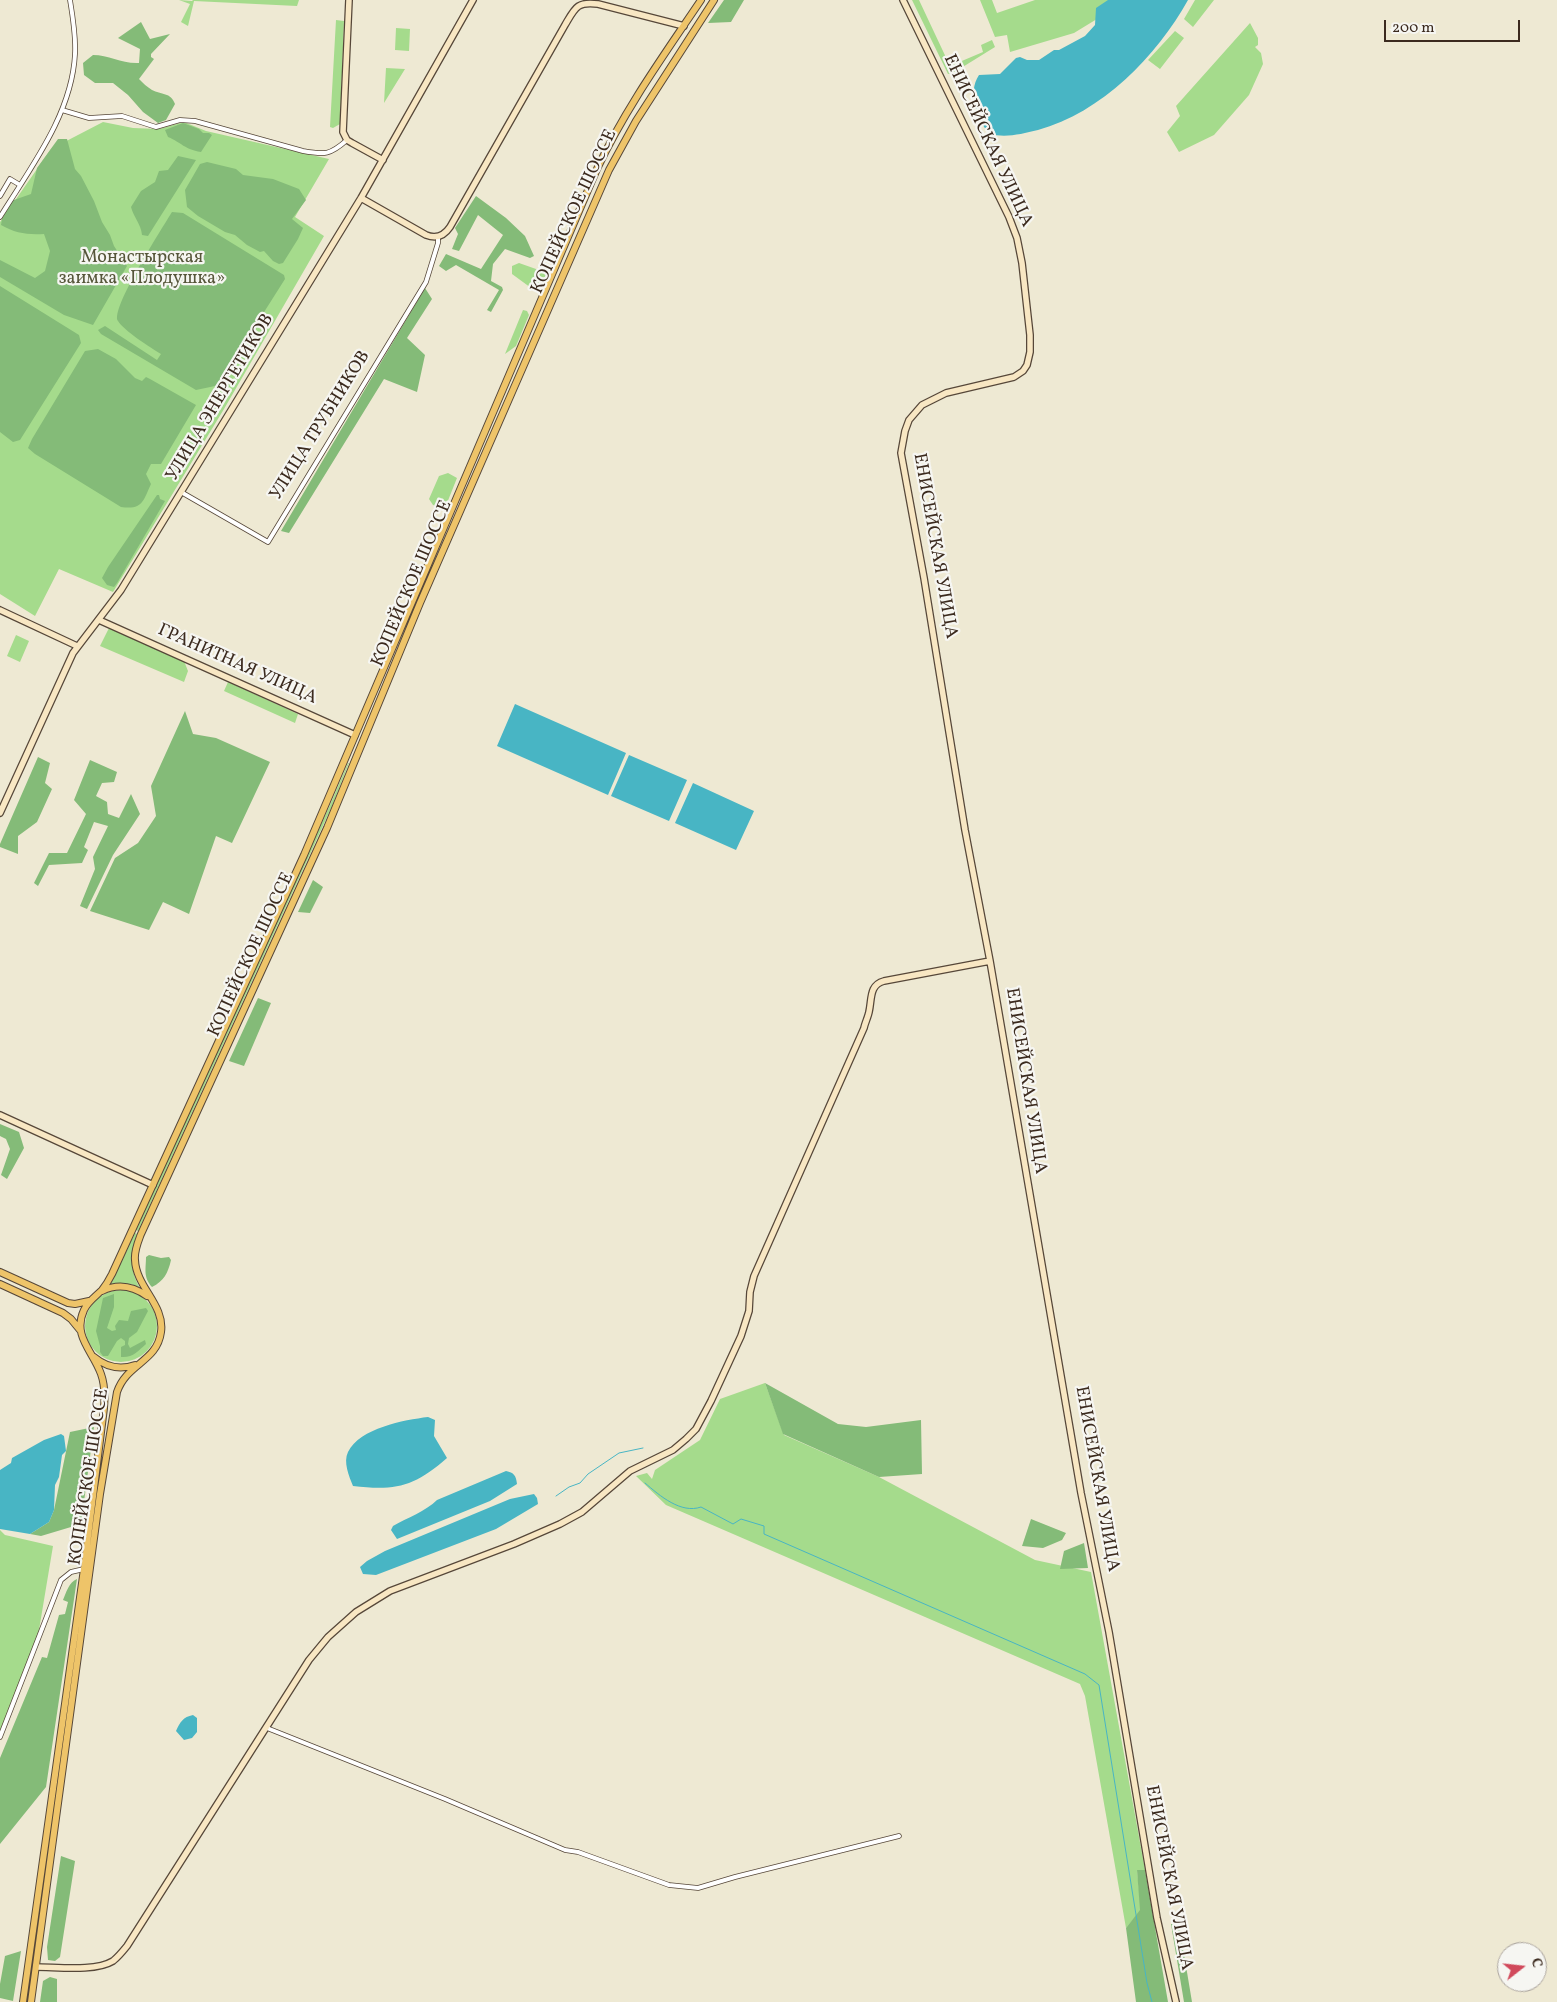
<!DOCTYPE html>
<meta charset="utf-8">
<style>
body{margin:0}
#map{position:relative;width:1557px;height:2002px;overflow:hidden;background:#eee9d3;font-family:Vollkorn,serif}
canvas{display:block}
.north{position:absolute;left:1497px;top:1942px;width:50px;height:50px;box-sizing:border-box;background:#f6f6f2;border:1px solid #aba49d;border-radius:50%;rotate:74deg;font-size:14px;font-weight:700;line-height:20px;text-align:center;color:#3b2a1e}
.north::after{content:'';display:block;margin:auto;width:18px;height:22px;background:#d1495b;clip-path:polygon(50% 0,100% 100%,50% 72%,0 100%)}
.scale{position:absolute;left:1384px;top:20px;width:136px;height:22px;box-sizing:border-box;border:2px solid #3b2a1e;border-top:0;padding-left:6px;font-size:15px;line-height:18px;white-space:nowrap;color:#3b2a1e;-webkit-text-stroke:4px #f6f6f2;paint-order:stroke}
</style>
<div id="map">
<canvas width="1557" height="2002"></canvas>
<div class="north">С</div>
<div class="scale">200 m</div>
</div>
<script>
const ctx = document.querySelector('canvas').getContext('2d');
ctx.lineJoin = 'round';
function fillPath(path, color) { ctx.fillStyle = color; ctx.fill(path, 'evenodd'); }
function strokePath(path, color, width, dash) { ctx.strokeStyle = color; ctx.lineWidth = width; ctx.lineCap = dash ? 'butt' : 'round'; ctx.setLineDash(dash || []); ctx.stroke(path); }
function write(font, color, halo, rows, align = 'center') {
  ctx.font = font + ' Vollkorn,serif'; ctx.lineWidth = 4.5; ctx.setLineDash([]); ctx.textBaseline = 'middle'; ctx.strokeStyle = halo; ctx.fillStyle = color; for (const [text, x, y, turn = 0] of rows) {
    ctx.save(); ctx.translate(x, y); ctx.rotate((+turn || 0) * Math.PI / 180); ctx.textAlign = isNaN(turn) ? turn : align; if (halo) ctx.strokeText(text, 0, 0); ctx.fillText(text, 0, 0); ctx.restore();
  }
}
const green = new Path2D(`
 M179,0L192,1L193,0H299L297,6L194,1L188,26L181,22L190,4Z
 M912,0H919L950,66L983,52L981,45L992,40L995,47L953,73L948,74Z
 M980,0H992L997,13L1035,0H1128L1074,33L1010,52L1007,35L995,37Z
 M1195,0H1214L1193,27L1184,19Z
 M336,20L344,21L340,124L333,128L330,127Z
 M1250,23L1258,38V45L1255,47L1261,53L1263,64L1249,95L1214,135L1179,152L1167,132L1180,116L1176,106Z
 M396,28L410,29L409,51L395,50Z
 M1175,31L1184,38L1160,69L1148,60Z
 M386,68L405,69L384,103Z
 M103,122L133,128L159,129L184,122L206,131L329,159L295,217L324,236L224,409L113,592L59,569L35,616L0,594V222L51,149Z
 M519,263L536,269L548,270L538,293L512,274V266Z
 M523,310L527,311L529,315L516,346L505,354Z
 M448,473L457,478L445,508L433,505L429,499L439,476Z
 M109,628L184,661L188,671L184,682L100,646Z
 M16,635L29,641L20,662L7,656Z
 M228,682L298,714L295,723L224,691Z
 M348,763H349L332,806L138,1231L136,1230L330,805Z
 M135,1233L137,1234C131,1254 129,1269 140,1288L131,1284H111Z
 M85 1326a36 36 0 1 1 72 0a36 36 0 1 1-72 0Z
 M765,1383L784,1435L879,1477L1035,1560L1091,1572L1145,1870H1137L1141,1910L1126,1928L1085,1696L1080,1684L666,1505L636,1476L647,1473L652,1479L655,1470L700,1440L720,1399Z
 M0,1530L5,1535L53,1546L37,1642L0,1733Z`);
const forest = new Path2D(`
 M724,0H744L731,22L708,23Z
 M141,22L150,39L170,34L151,54V57L154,59L139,79C143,83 147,87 152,90C161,95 171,92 175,104L166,120L158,123L143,112L128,95L113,83H95L84,75L83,63L93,55C109,55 122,64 139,63L140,49L118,38Z
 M183,123L199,129L203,133H209L212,135L201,152C184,149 182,143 168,137L165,130Z
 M58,139H67L75,169L81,176L94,201L102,222L110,235L114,246L127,266L93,325L64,315L0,277V260L35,278L45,271L50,251L44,234C27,235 15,233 1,225L2,219L11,201L31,194L37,168Z
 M178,156L196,160L148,236L142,235C141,224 134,218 131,207L141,191L155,182L159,171L168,170Z
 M207,162L236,169L243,175L273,179L299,189L306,200L292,219L303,228L298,239L283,263L279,264L273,261L264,251L260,252L247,245L235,235L225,232L198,216L187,207L185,190L200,164Z
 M476,196L506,218L525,236L534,256L530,258L505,249L493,264L491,281L502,287L503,290L491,312L487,310L499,290L456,265L446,271L439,266L446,254L481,269L503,235L478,215L459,251L452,249L458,234L455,228Z
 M172,212L183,213L284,275L285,279L221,380L215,386L196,390L101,334L98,330L105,326L157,360L161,354C151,348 123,330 118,321C110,309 163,227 172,212Z
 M0,286L79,335L81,343L20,440L13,442L0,432Z
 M425,288L432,299L407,338L425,355L417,392L384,379L289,533L281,531Z
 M98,349L116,359L135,378L142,381L146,377L150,379L196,405L161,464H151L146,474L151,484C143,501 143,510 121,507L35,454L28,448L32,439L85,351Z
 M157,495H159L160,499L165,501L117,583L114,587L107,585L102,578L108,567Z
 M185,711L193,734L216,738L270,762L232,843L216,836L189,914L163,902L149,930L90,911L115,858L138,843L156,816L151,786Z
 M38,757L50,763L45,783L52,789L37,822L18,836V854L0,847V844Z
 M90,760L117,772L114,782L102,783L96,796L107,802L108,814L119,818L131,794L140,814L113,855L87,909L80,906L95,869L93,857L108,826L94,822L84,847L88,850L82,863L49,865L38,886L34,883L49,853H67L86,814L74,800Z
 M313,880L323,887L310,913L298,912Z
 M258,998L271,1003L244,1066L229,1061Z
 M0,1124L19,1132L24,1148L7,1179L1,1175L10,1149L6,1139L0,1136Z
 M149,1255L161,1258L169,1257L171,1260C168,1273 164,1281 152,1287C143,1277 146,1269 146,1257Z
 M114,1294V1307L107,1328L112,1331L116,1330L115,1326L119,1320L128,1321L131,1311L146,1308L148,1311L137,1332L129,1338L128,1344L130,1348L145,1340L146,1344C138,1351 133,1358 121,1357V1347L125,1345V1341L121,1338L117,1341L108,1356H103L100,1352V1346L96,1331L103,1298Z
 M765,1383L838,1424L866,1427L921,1420L922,1474L879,1477L783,1434Z
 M94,1427L81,1524L41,1536L30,1534L49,1522L54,1510L70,1432Z
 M1031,1519L1066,1533L1062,1540L1043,1548L1022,1546Z
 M1084,1543L1088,1568L1060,1569L1064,1551Z
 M77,1579L46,1787L0,1844V1758L42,1657L47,1658L59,1615L65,1614L68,1602L63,1600C66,1593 69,1582 77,1579Z
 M61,1856L75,1861L60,1957L55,1961L48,1960L47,1947Z
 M1137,1870H1145L1168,2002H1136L1126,1928L1140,1910Z
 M1171,1924H1179L1192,2002H1184Z
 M21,1951L13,2001L0,1998V1984L5,1956Z
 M50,1977L57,1979V2002H40L43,1981Z`);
const water = new Path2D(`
 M1108,0H1188C1157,56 1101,113 1038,130C1021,134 1007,138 989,134C977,118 967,93 979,75L1000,74L1016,58L1020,57L1027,60H1039L1054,50H1059L1085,36L1095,25L1096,8Z
 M515,704L626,753L608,795L497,746Z
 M629,755L687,780L669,821L611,796Z
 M693,783L754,811L736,850L675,823Z
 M428,1417L435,1420L434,1436L447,1458C414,1487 395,1491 353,1486C349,1476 343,1462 348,1452C360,1428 404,1420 428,1417Z
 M61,1434L64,1436L66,1451L62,1455L59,1477L55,1485L54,1510L49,1522L30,1534L0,1529V1470L11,1463L12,1458L44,1440Z
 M506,1471C514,1473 516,1475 517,1484L490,1501L397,1539L391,1530L393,1526C407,1518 426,1511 437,1500Z
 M534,1494L537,1498L538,1504L496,1529L376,1575L363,1574L360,1567L367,1561L385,1551L510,1499Z
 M193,1715L197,1718V1732L192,1738L184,1740L176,1731C180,1722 183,1717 193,1715Z`);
const stream = new Path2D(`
 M645,1483C660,1496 681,1514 701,1507L733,1524L741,1519L764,1526V1534L1085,1674L1099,1685L1147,1983L1152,2002
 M556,1496L569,1487L580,1483L588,1474L619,1453L643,1448`);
const street = new Path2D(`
 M62,110L89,118L122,116L156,127L180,120L195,121L303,151C325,155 330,155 347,140
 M0,196L10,179L20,185
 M0,217C31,167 72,114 75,54C76,36 73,18 70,0
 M181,492L268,542L426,282L438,243V236
 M267,1728L445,1799L565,1850L578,1852L669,1885L698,1888L735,1877L899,1836
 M0,1737L61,1580L71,1572L84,1569`);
const secondary = new Path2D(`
 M349,0L343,132L347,140L352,143L383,160
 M903,0L1009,217L1017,238L1022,263L1030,335V352L1027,365L1023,371L1014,377L946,393L922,405L909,420L905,431L901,453L924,578L965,830L990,961L1081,1493L1109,1632L1157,1918L1176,2002
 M361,198L426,235C436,239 444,236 450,227L565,25C575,8 577,1 598,4L684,26
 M0,610L77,646
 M99,620L355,735
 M0,813L73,653L121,590L361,198L473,0
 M0,1115L153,1185
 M36,1967C57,1967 95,1972 113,1961C118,1957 123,1951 127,1946L309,1660L328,1637L356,1612L390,1591L514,1544L560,1524L582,1512L630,1471L673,1450L686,1439L696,1429L711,1401L741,1336L749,1311L750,1292L754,1276L864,1028C865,1023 868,1017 869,1012C872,999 869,985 884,981L990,961`);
const primary = new Path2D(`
 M0,1272L68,1303L75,1304L89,1301
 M0,1284L63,1313L71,1319L80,1330
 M102,1291C118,1283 133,1286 147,1296
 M94,1357C106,1367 120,1370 135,1365
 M23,2002L84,1569L104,1408C105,1396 105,1385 101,1374C93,1351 72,1336 84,1310C88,1301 95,1297 102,1290C106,1285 109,1280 112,1274L304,855L597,169C625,109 664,55 701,0
 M31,2002L100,1494L117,1392C127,1363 157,1362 161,1332C165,1305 136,1287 135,1260C134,1251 138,1242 141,1234L327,828L420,603L609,170L636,121L714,0`);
const streetNames = [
 ["ЕНИСЕЙСКАЯ УЛИЦА",987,141,65],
 ["КОПЕЙСКОЕ ШОССЕ",575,212,-65],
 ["УЛИЦА ЭНЕРГЕТИКОВ",221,398,-59],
 ["УЛИЦА ТРУБНИКОВ",321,426,-58],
 ["ЕНИСЕЙСКАЯ УЛИЦА",934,546,80],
 ["КОПЕЙСКОЕ ШОССЕ",413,584,-67],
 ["ГРАНИТНАЯ УЛИЦА",237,665,24],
 ["КОПЕЙСКОЕ ШОССЕ",252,955,-65],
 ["ЕНИСЕЙСКАЯ УЛИЦА",1025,1081,81],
 ["КОПЕЙСКОЕ ШОССЕ",90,1477,-81],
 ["ЕНИСЕЙСКАЯ УЛИЦА",1096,1479,80],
 ["ЕНИСЕЙСКАЯ УЛИЦА",1168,1878,79]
];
const parkNames = [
 ["Монастырская",142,259],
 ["заимка «Плодушка»",142,280]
];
fillPath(green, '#a5db8c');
fillPath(forest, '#84bb78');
fillPath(water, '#48b5c4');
strokePath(stream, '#48b5c4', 1);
strokePath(street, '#564739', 5.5);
strokePath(secondary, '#564739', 8);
strokePath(primary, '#564739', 8);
strokePath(street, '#fff', 4);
strokePath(secondary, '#f8e7c3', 5.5);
strokePath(primary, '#eec469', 6);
write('18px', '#3b2a1e', '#f6f6f2', streetNames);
write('18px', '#56563a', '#f6f6f2', parkNames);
</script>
